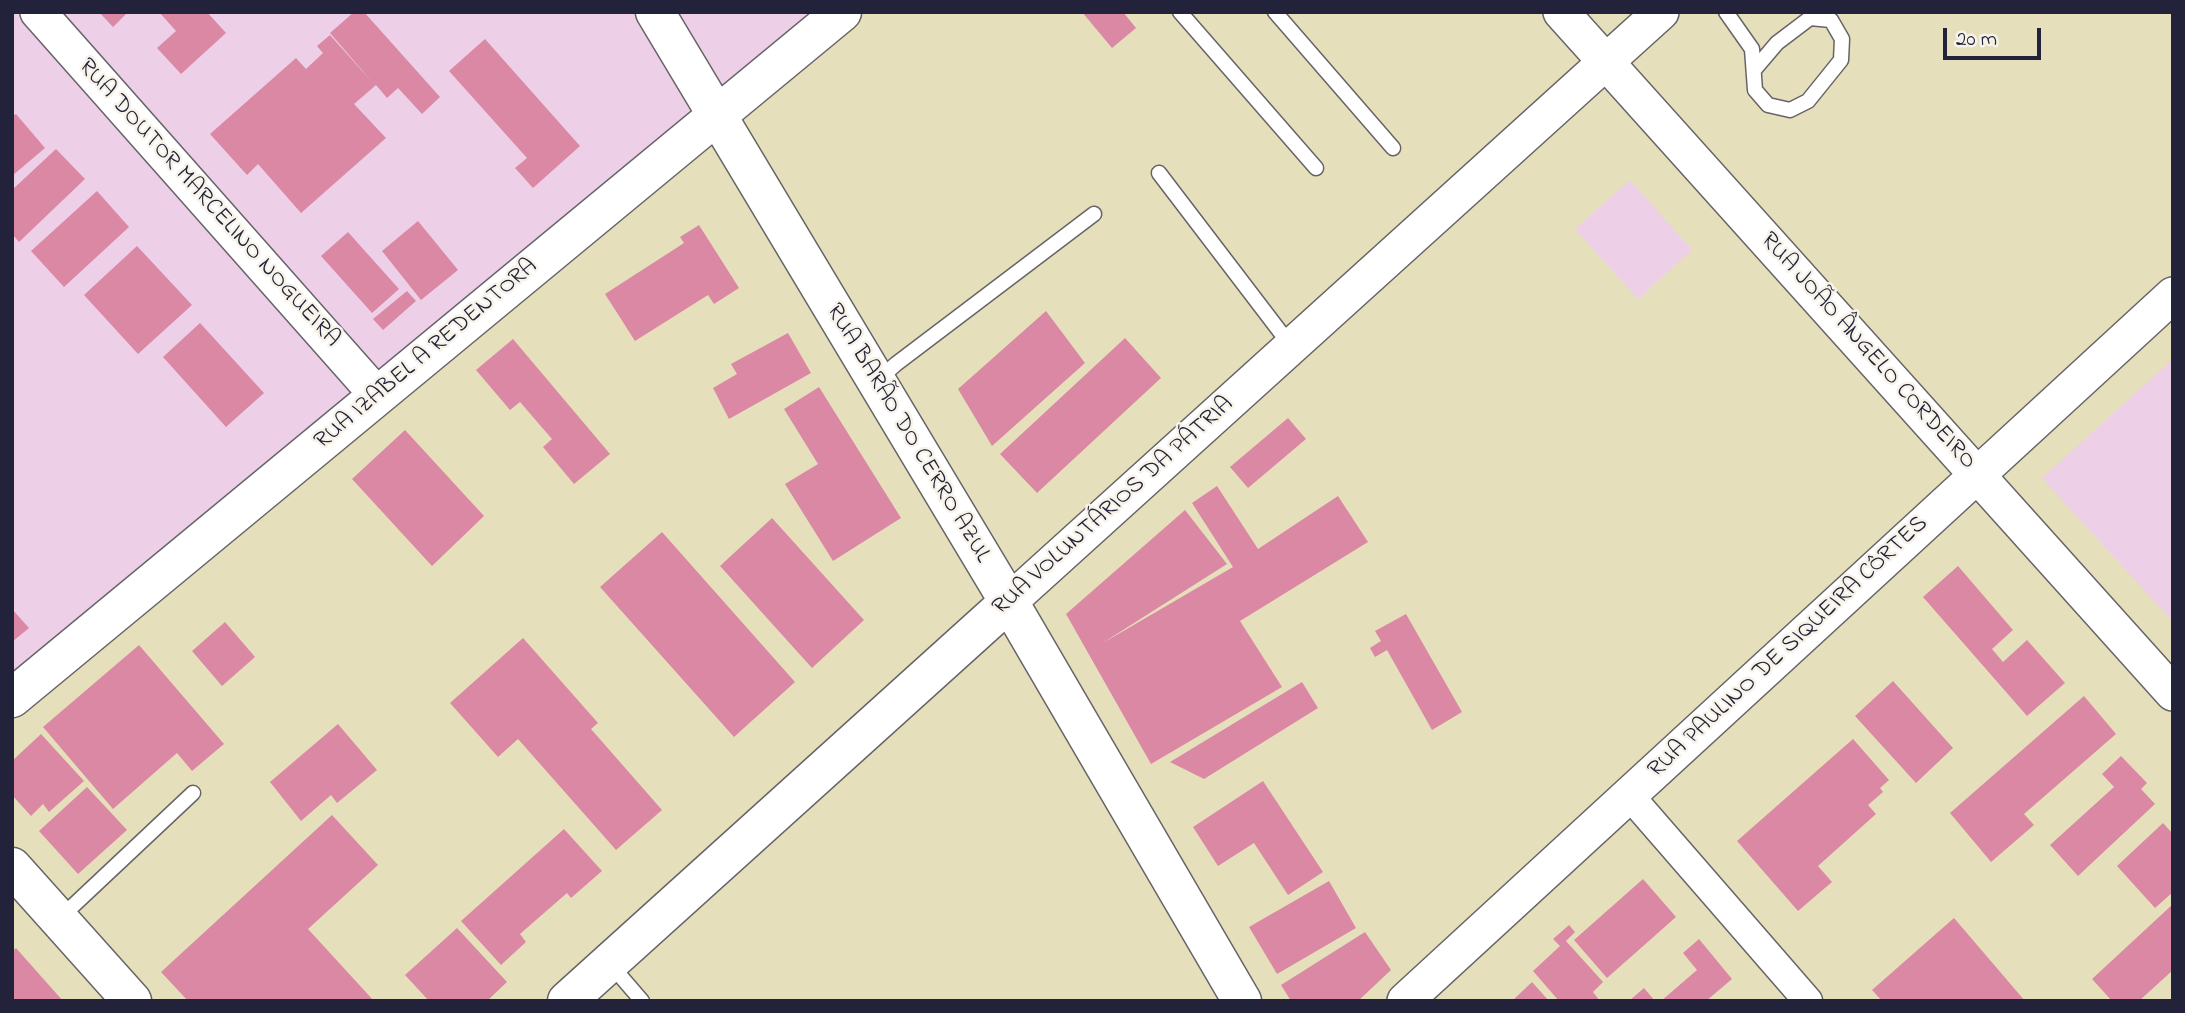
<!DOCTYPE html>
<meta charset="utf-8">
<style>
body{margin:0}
#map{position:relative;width:2185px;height:1013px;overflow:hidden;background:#e6dfbb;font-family:"Indie Flower",sans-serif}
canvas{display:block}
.frame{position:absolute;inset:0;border:14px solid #22223b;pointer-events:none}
.scale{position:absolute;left:1943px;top:28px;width:98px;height:32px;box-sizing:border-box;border:4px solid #22223b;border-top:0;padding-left:9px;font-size:21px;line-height:24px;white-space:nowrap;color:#22223b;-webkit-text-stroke:5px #f7f3e8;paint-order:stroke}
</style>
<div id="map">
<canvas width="2185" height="1013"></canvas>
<div class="frame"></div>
<div class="scale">20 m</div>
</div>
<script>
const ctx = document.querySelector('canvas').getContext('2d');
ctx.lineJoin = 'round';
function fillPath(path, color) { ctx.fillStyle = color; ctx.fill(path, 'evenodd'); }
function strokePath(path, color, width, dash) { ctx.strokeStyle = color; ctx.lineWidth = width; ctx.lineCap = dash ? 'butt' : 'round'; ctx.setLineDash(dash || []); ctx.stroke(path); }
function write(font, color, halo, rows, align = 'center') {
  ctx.font = font + ' "Indie Flower",sans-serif'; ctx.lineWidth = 5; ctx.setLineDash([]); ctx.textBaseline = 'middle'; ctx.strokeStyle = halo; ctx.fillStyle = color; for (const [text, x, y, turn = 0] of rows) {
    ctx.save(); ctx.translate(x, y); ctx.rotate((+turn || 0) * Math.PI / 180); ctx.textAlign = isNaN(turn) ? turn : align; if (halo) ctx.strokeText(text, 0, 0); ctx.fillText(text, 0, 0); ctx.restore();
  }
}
const built = new Path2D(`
 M12,12H812L12,680Z
 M1630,180L1692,250L1638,299L1575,229Z
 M2173,359V622L2042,478Z`);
const building = new Path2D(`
 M99,12H128L113,27Z
 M159,12H207L226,33L181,74L157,48L176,31Z
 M354,12H364L440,97L422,114L398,88L387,98L376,85L354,104L386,138L301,213L258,164L247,175L210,134L296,58L306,69L323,53L317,46L330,35L373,83L330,33Z
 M1082,12H1123L1136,28L1112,48Z
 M485,39L580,146L533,188L515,168L527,158L449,71Z
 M16,114L45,148L12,176V116Z
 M56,149L85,179L19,242L12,234V190Z
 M97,191L129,227L64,287L31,251Z
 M418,221L458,270L421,300L382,251Z
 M699,225L739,288L714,304L708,295L635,341L605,294L684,243L680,237Z
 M348,232L399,289L372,313L321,256Z
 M137,246L192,305L138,354L84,295Z
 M407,291L416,301L383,330L373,319Z
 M1046,311L1085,363L992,446L958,389Z
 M200,323L264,393L226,427L163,357Z
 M788,333L811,373L729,419L713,388L737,374L731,364Z
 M1125,338L1161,378L1037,493L1000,454Z
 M513,339L610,454L574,484L543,447L552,439L520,402L510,410L476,370Z
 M819,387L901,518L833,561L785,484L818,464L784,409Z
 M1288,418L1306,439L1248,488L1230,467Z
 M405,430L484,516L432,566L352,479Z
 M1217,486L1258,549L1338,496L1368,542L1240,621L1282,687L1151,764L1066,614L1185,510L1227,564L1101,644L1233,567L1192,503Z
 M772,518L864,620L812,668L720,566Z
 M662,532L795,682L734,737L600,587Z
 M1958,566L2013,630L1992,649L2003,662L2027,640L2065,683L2027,716L1923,597Z
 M12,609L29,628L12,642Z
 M1406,614L1462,712L1432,730L1387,650L1375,657L1370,648L1381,641L1375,631Z
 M225,622L255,657L222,686L192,651Z
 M523,638L598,723L591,729L662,810L616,850L518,739L498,757L450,703Z
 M139,645L224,744L192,771L177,753L113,809L43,727Z
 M1893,681L1953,748L1916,783L1855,716Z
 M1302,682L1318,708L1204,779L1170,762Z
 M2084,696L2116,734L2024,814L2034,825L1991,862L1950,813Z
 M338,724L377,770L337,803L331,795L301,821L270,782Z
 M41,734L84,781L49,812L43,804L31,816L12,795V761Z
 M1853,739L1889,780L1880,788L1883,792L1868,805L1876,814L1818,866L1832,882L1798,911L1737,841Z
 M2121,756L2147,783L2141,789L2155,804L2078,876L2050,845L2114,787L2102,774Z
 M1263,781L1323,872L1288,895L1254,843L1218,866L1193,827Z
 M87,787L127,830L78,874L39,831Z
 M332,815L378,865L308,929L374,1001H188L161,972Z
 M2163,823L2173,834V892L2155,908L2117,866Z
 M564,829L602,871L571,898L567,893L520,934L526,942L501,965L461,921Z
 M1643,879L1676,917L1607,978L1574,940Z
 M1329,881L1356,928L1277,974L1249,927Z
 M2173,904V970L2139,1001H2112L2092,979Z
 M1954,918L2025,1001H1882L1872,990Z
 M1569,925L1575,932L1566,941L1603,982L1593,992L1600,1001H1559L1533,971L1560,946L1553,939Z
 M457,928L507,982L487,1001H429L405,975Z
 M1365,932L1391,970L1358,1001H1291L1281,985Z
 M1699,939L1732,979L1706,1001H1661L1697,970L1683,953Z
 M16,948L63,1001H12V952Z
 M1532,982L1549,1001H1512Z
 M1644,988L1655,1001H1629Z`);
const service = new Path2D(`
 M1180,12L1316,168
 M1275,12L1393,148
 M1726,12L1752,49L1755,90L1768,105L1790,110L1808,101L1841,60L1842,39L1831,20L1810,18L1777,43L1754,70
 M1159,173L1291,346
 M879,379L896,364L1094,214
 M60,918L193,793
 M611,965L642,1001`);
const minor = new Path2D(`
 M1629,795L1808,1001`);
const tertiary = new Path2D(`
 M38,12L378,396
 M1561,12L2173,693
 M1009,602L1661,12
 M1405,1001L2173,295`);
const secondary = new Path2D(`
 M655,12L1009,602L1242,1001
 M12,698L842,12
 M12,867L132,1001
 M567,1001L1009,602`);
const streetNames = [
 ["RUA DOUTOR MARCELINO NOGUEIRA",208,204,48],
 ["RUA JOÃO ÂNGELO CORDEIRO",1867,352,48],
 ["RUA IZABEL A REDENTORA",427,355,-40],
 ["RUA BARÃO DO CERRO AZUL",907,434,59],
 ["RUA VOLUNTÁRIOS DA PÁTRIA",1114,507,-42],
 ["RUA PAULINO DE SIQUEIRA CÔRTES",1789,648,-43]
];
fillPath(built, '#edd0e8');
fillPath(building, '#db88a5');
strokePath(service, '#676468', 17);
strokePath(minor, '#676468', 31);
strokePath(tertiary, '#676468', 38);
strokePath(secondary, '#676468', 41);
strokePath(service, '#fff', 14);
strokePath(minor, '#fff', 28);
strokePath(tertiary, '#fff', 35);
strokePath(secondary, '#fff', 38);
write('24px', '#22223b', '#f7f3e8', streetNames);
</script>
